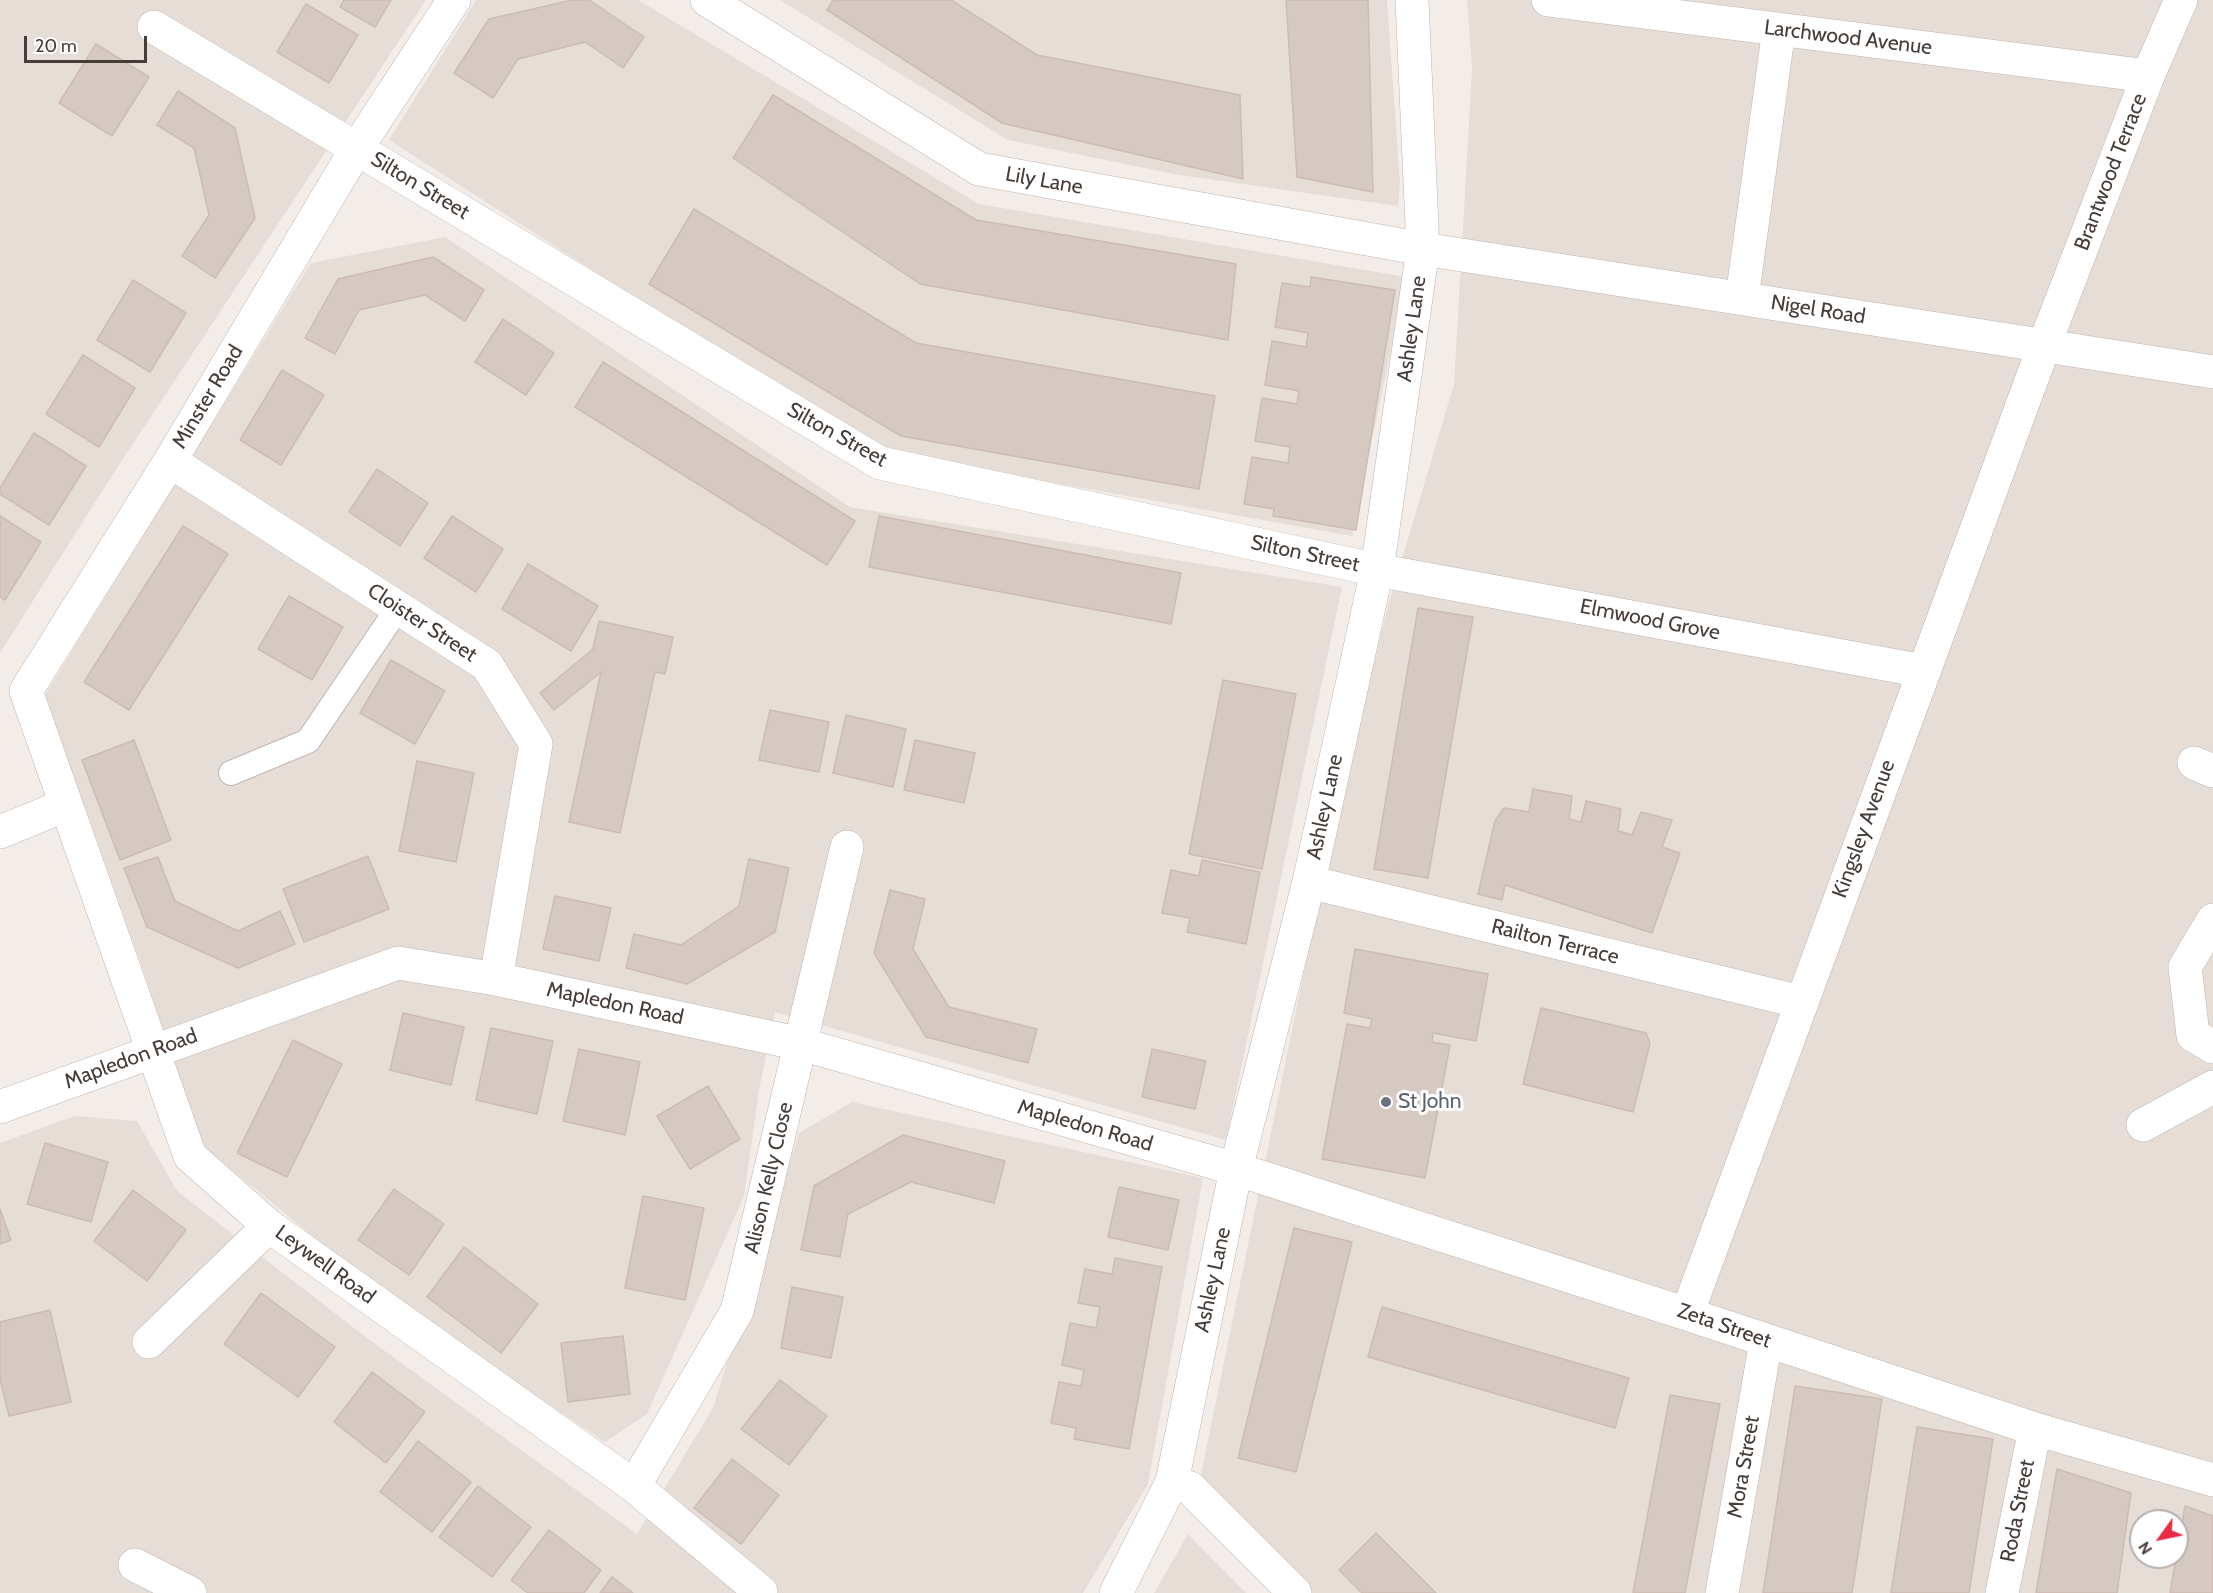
<!DOCTYPE html>
<style>
body{margin:0}
#map{position:relative;width:2213px;height:1593px;overflow:hidden;background:#f3ede9;font-family:Cabin,sans-serif}
canvas{display:block}
.north{position:absolute;left:2129px;top:1509px;width:60px;height:60px;box-sizing:border-box;background:#fff;border:2px solid #b5b1af;border-radius:50%;rotate:237deg;font-size:16px;font-weight:700;line-height:24px;text-align:center;color:#463c38}
.north::after{content:'';display:block;margin:auto;width:21px;height:27px;background:#e72b44;clip-path:polygon(50% 0,100% 100%,50% 72%,0 100%)}
.scale{position:absolute;left:24px;top:36px;width:123px;height:27px;box-sizing:border-box;border:3px solid #463c38;border-top:0;padding-left:8px;font-size:18px;line-height:21px;white-space:nowrap;color:#463c38;-webkit-text-stroke:4px #fff;paint-order:stroke}
</style>
<div id="map">
<canvas width="2213" height="1593"></canvas>
<div class="north">N</div>
<div class="scale">20 m</div>
</div>
<script>
const ctx = document.querySelector('canvas').getContext('2d');
ctx.lineJoin = 'round';
function fillPath(path, color) { ctx.fillStyle = color; ctx.fill(path, 'evenodd'); }
function strokePath(path, color, width, dash) { ctx.strokeStyle = color; ctx.lineWidth = width; ctx.lineCap = dash ? 'butt' : 'round'; ctx.setLineDash(dash || []); ctx.stroke(path); }
function write(font, color, halo, rows, align = 'center') {
  ctx.font = font + ' Cabin,sans-serif'; ctx.lineWidth = 6; ctx.setLineDash([]); ctx.textBaseline = 'middle'; ctx.strokeStyle = halo; ctx.fillStyle = color; for (const [text, x, y, turn = 0] of rows) {
    ctx.save(); ctx.translate(x, y); ctx.rotate((+turn || 0) * Math.PI / 180); ctx.textAlign = isNaN(turn) ? turn : align; if (halo) ctx.strokeText(text, 0, 0); ctx.fillText(text, 0, 0); ctx.restore();
  }
}
const residential = new Path2D(`
 M0,0H426L113,474L0,653Z
 M476,0H638L979,204L1406,277L1352,536L875,451L389,140Z
 M780,0H1387L1400,182L1398,206L1179,175L1008,140Z
 M1467,0H2213V1593H1291L1199,1484L1334,825L1388,606L1454,384L1472,69ZM2141,1521H2177V1557H2141Z
 M445,237L850,507L1342,587L1226,1140L775,1012L759,1090L744,1196L647,1414L605,1442L376,1289L201,1144L146,978L45,695L311,263Z
 M852,1102L1203,1178L1148,1484L1083,1593H0V1143L75,1116L137,1121L177,1191L367,1338L637,1534L713,1408L799,1133Z
 M1188,1534L1246,1593H1154Z`);
const building = new Path2D(`
 M344,0H391L375,27L340,7Z
 M572,0H589L644,37L623,68L585,42L518,59L493,98L454,73L489,19Z
 M833,0H951L1037,55L1240,95L1243,179L1002,123L827,10Z
 M1286,0H1368L1373,192L1297,177Z
 M306,4L358,35L329,83L277,52Z
 M96,44L149,77L112,136L59,103Z
 M178,91L235,128L255,218L215,278L182,256L209,215L194,148L157,125Z
 M773,95L976,220L1236,264L1228,340L920,284L733,158Z
 M694,209L916,343L1215,396L1199,489L901,436L649,284Z
 M433,257L484,290L465,321L425,295L359,310L335,354L305,338L338,279Z
 M1311,277L1395,290L1356,530L1273,516L1274,509L1244,504L1252,457L1288,463L1290,447L1255,441L1262,398L1297,404L1299,391L1265,385L1272,341L1306,347L1308,333L1275,327L1282,283L1310,287Z
 M133,280L186,313L150,372L97,340Z
 M503,319L554,353L526,395L475,362Z
 M83,355L135,388L99,447L46,414Z
 M603,362L855,521L827,565L575,407Z
 M282,370L324,395L281,465L240,440Z
 M34,433L86,466L49,525L0,494V488Z
 M377,469L428,503L400,546L349,512Z
 M0,516L41,542L5,600L0,597Z
 M452,516L503,549L476,592L424,558Z
 M879,516L1181,573L1171,624L869,567Z
 M183,526L228,554L129,710L84,682Z
 M528,564L598,606L571,651L502,609Z
 M289,596L343,627L312,680L258,649Z
 M1418,608L1473,617L1428,878L1374,869Z
 M599,621L673,637L665,674L655,672L620,833L569,822L601,672L554,710L540,693L593,649Z
 M391,660L445,691L415,744L360,713Z
 M1223,680L1296,694L1262,869L1189,854Z
 M770,710L829,722L819,772L759,760Z
 M846,715L906,729L893,787L833,773Z
 M134,740L171,840L120,860L82,760Z
 M915,740L975,753L964,803L904,790Z
 M417,761L474,773L456,862L399,851Z
 M1533,789L1572,796L1569,819L1581,822L1586,801L1621,809L1618,831L1632,835L1641,812L1672,820L1662,847L1680,853L1652,933L1505,885L1502,900L1478,894L1495,821L1504,808L1529,812Z
 M368,856L389,909L304,942L283,889Z
 M158,857L175,901L238,931L280,911L295,944L238,968L147,927L124,868Z
 M749,859L789,868L775,932L687,984L626,968L634,934L681,945L739,906Z
 M1202,860L1260,872L1246,944L1187,932L1190,918L1162,913L1171,870L1199,876Z
 M890,890L925,899L913,949L949,1007L1037,1029L1028,1063L926,1037L874,953Z
 M555,896L611,908L599,961L543,949Z
 M1355,949L1488,974L1476,1041L1433,1033L1432,1042L1450,1045L1425,1178L1322,1159L1347,1024L1370,1028L1372,1019L1344,1013Z
 M1541,1008L1646,1033L1650,1043L1633,1112L1523,1084Z
 M403,1013L464,1027L451,1085L390,1070Z
 M491,1028L553,1041L537,1114L476,1100Z
 M293,1040L342,1064L287,1177L237,1153Z
 M579,1049L640,1062L625,1135L563,1121Z
 M1152,1049L1206,1061L1195,1109L1142,1097Z
 M708,1086L740,1139L690,1169L657,1116Z
 M903,1135L1005,1161L994,1203L911,1182L848,1214L840,1257L801,1250L814,1186Z
 M45,1143L108,1162L91,1222L27,1204Z
 M1119,1187L1179,1200L1168,1250L1108,1237Z
 M394,1189L444,1224L409,1275L358,1240Z
 M133,1190L186,1230L147,1281L94,1241Z
 M643,1196L704,1208L685,1300L625,1288Z
 M0,1209L11,1240L0,1244Z
 M1294,1228L1352,1242L1296,1472L1238,1458Z
 M464,1247L538,1304L501,1353L427,1297Z
 M1115,1258L1162,1267L1129,1449L1074,1439L1076,1428L1051,1423L1059,1382L1081,1386L1084,1370L1062,1365L1070,1323L1096,1328L1100,1307L1078,1303L1085,1269L1112,1274Z
 M792,1287L843,1297L831,1358L781,1348Z
 M261,1293L335,1347L298,1397L224,1344Z
 M1382,1307L1629,1378L1615,1428L1368,1357Z
 M50,1310L71,1402L9,1416L0,1379V1322Z
 M623,1336L630,1394L568,1402L561,1343Z
 M372,1372L425,1412L386,1463L334,1422Z
 M780,1380L827,1416L789,1465L741,1429Z
 M1795,1386L1882,1399L1852,1593H1763Z
 M1670,1395L1720,1404L1685,1593H1633Z
 M1917,1427L1993,1439L1969,1593H1891Z
 M418,1441L471,1482L432,1532L380,1492Z
 M732,1459L779,1495L741,1544L694,1508Z
 M2057,1469L2131,1493L2117,1593H2036Z
 M478,1486L531,1527L492,1577L439,1537Z
 M2185,1506L2213,1516V1593H2170Z
 M549,1530L601,1570L584,1593H528L511,1580Z
 M1376,1533L1436,1593H1362L1339,1570Z
 M612,1577L633,1593H600Z`);
const service = new Path2D(`
 M231,773L308,741L398,608`);
const minor = new Path2D(`
 M454,0L357,148L170,461L26,691L190,1156L269,1226L634,1486L761,1592
 M707,0L979,169L1423,249L2213,372
 M1548,0L2148,76
 M154,27L880,463L1377,570L1923,671
 M1742,298L1779,29
 M170,461L487,665L536,744L496,979
 M2194,763L2213,771
 M0,832L66,805
 M1309,882L1801,1002
 M2213,920L2185,967L2193,1035L2213,1047
 M0,1107L398,963L496,979L801,1044L1236,1169L1687,1314L2035,1429L2213,1480
 M2143,1125L2213,1087
 M1687,1314L2044,346L2148,76L2181,0
 M149,1342L269,1226
 M1172,1482L1190,1488L1295,1593
 M634,1486L737,1311L847,847
 M135,1565L190,1593
 M1116,1593L1172,1482L1236,1169L1309,882L1377,570L1423,249L1412,0
 M1722,1593L1766,1341
 M2002,1593L2035,1429`);
const markers = [
 [1386,1102,6,"#6b7280"]
];
const streetNames = [
 ["Larchwood Avenue",1848,38,7],
 ["Brantwood Terrace",2111,172,-69],
 ["Lily Lane",1044,181,10],
 ["Silton Street",420,186,31],
 ["Nigel Road",1818,310,9],
 ["Ashley Lane",1412,329,-82],
 ["Minster Road",208,397,-59],
 ["Silton Street",837,435,29],
 ["Silton Street",1305,554,12],
 ["Elmwood Grove",1650,620,11],
 ["Cloister Street",422,623,33],
 ["Ashley Lane",1325,807,-78],
 ["Kingsley Avenue",1864,829,-70],
 ["Railton Terrace",1555,942,14],
 ["Mapledon Road",615,1004,12],
 ["Mapledon Road",131,1059,-20],
 ["Mapledon Road",1085,1126,16],
 ["Alison Kelly Close",769,1178,-77],
 ["Leywell Road",325,1265,36],
 ["Ashley Lane",1213,1280,-78],
 ["Zeta Street",1724,1326,19],
 ["Mora Street",1744,1467,-80],
 ["Roda Street",2018,1511,-79]
];
const worshipNames = [
 ["St John",1398,1102]
];
fillPath(residential, '#e6ddd7');
fillPath(building, '#d6c9c2');
strokePath(building, '#cebbb3', 1.5);
strokePath(service, '#c0b5af', 26);
strokePath(minor, '#c0b5af', 34);
strokePath(service, '#fff', 24);
strokePath(minor, '#fff', 33);
for (const [x, y, r, color] of markers) { const dot = new Path2D(); dot.arc(x, y, r, 0, 2 * Math.PI); ctx.fillStyle = color; ctx.fill(dot); strokePath(dot, '#fff', 2); }
write('21px', '#463c38', '#fff', streetNames);
write('21px', '#5b616d', '#fff', worshipNames, 'left');
</script>
